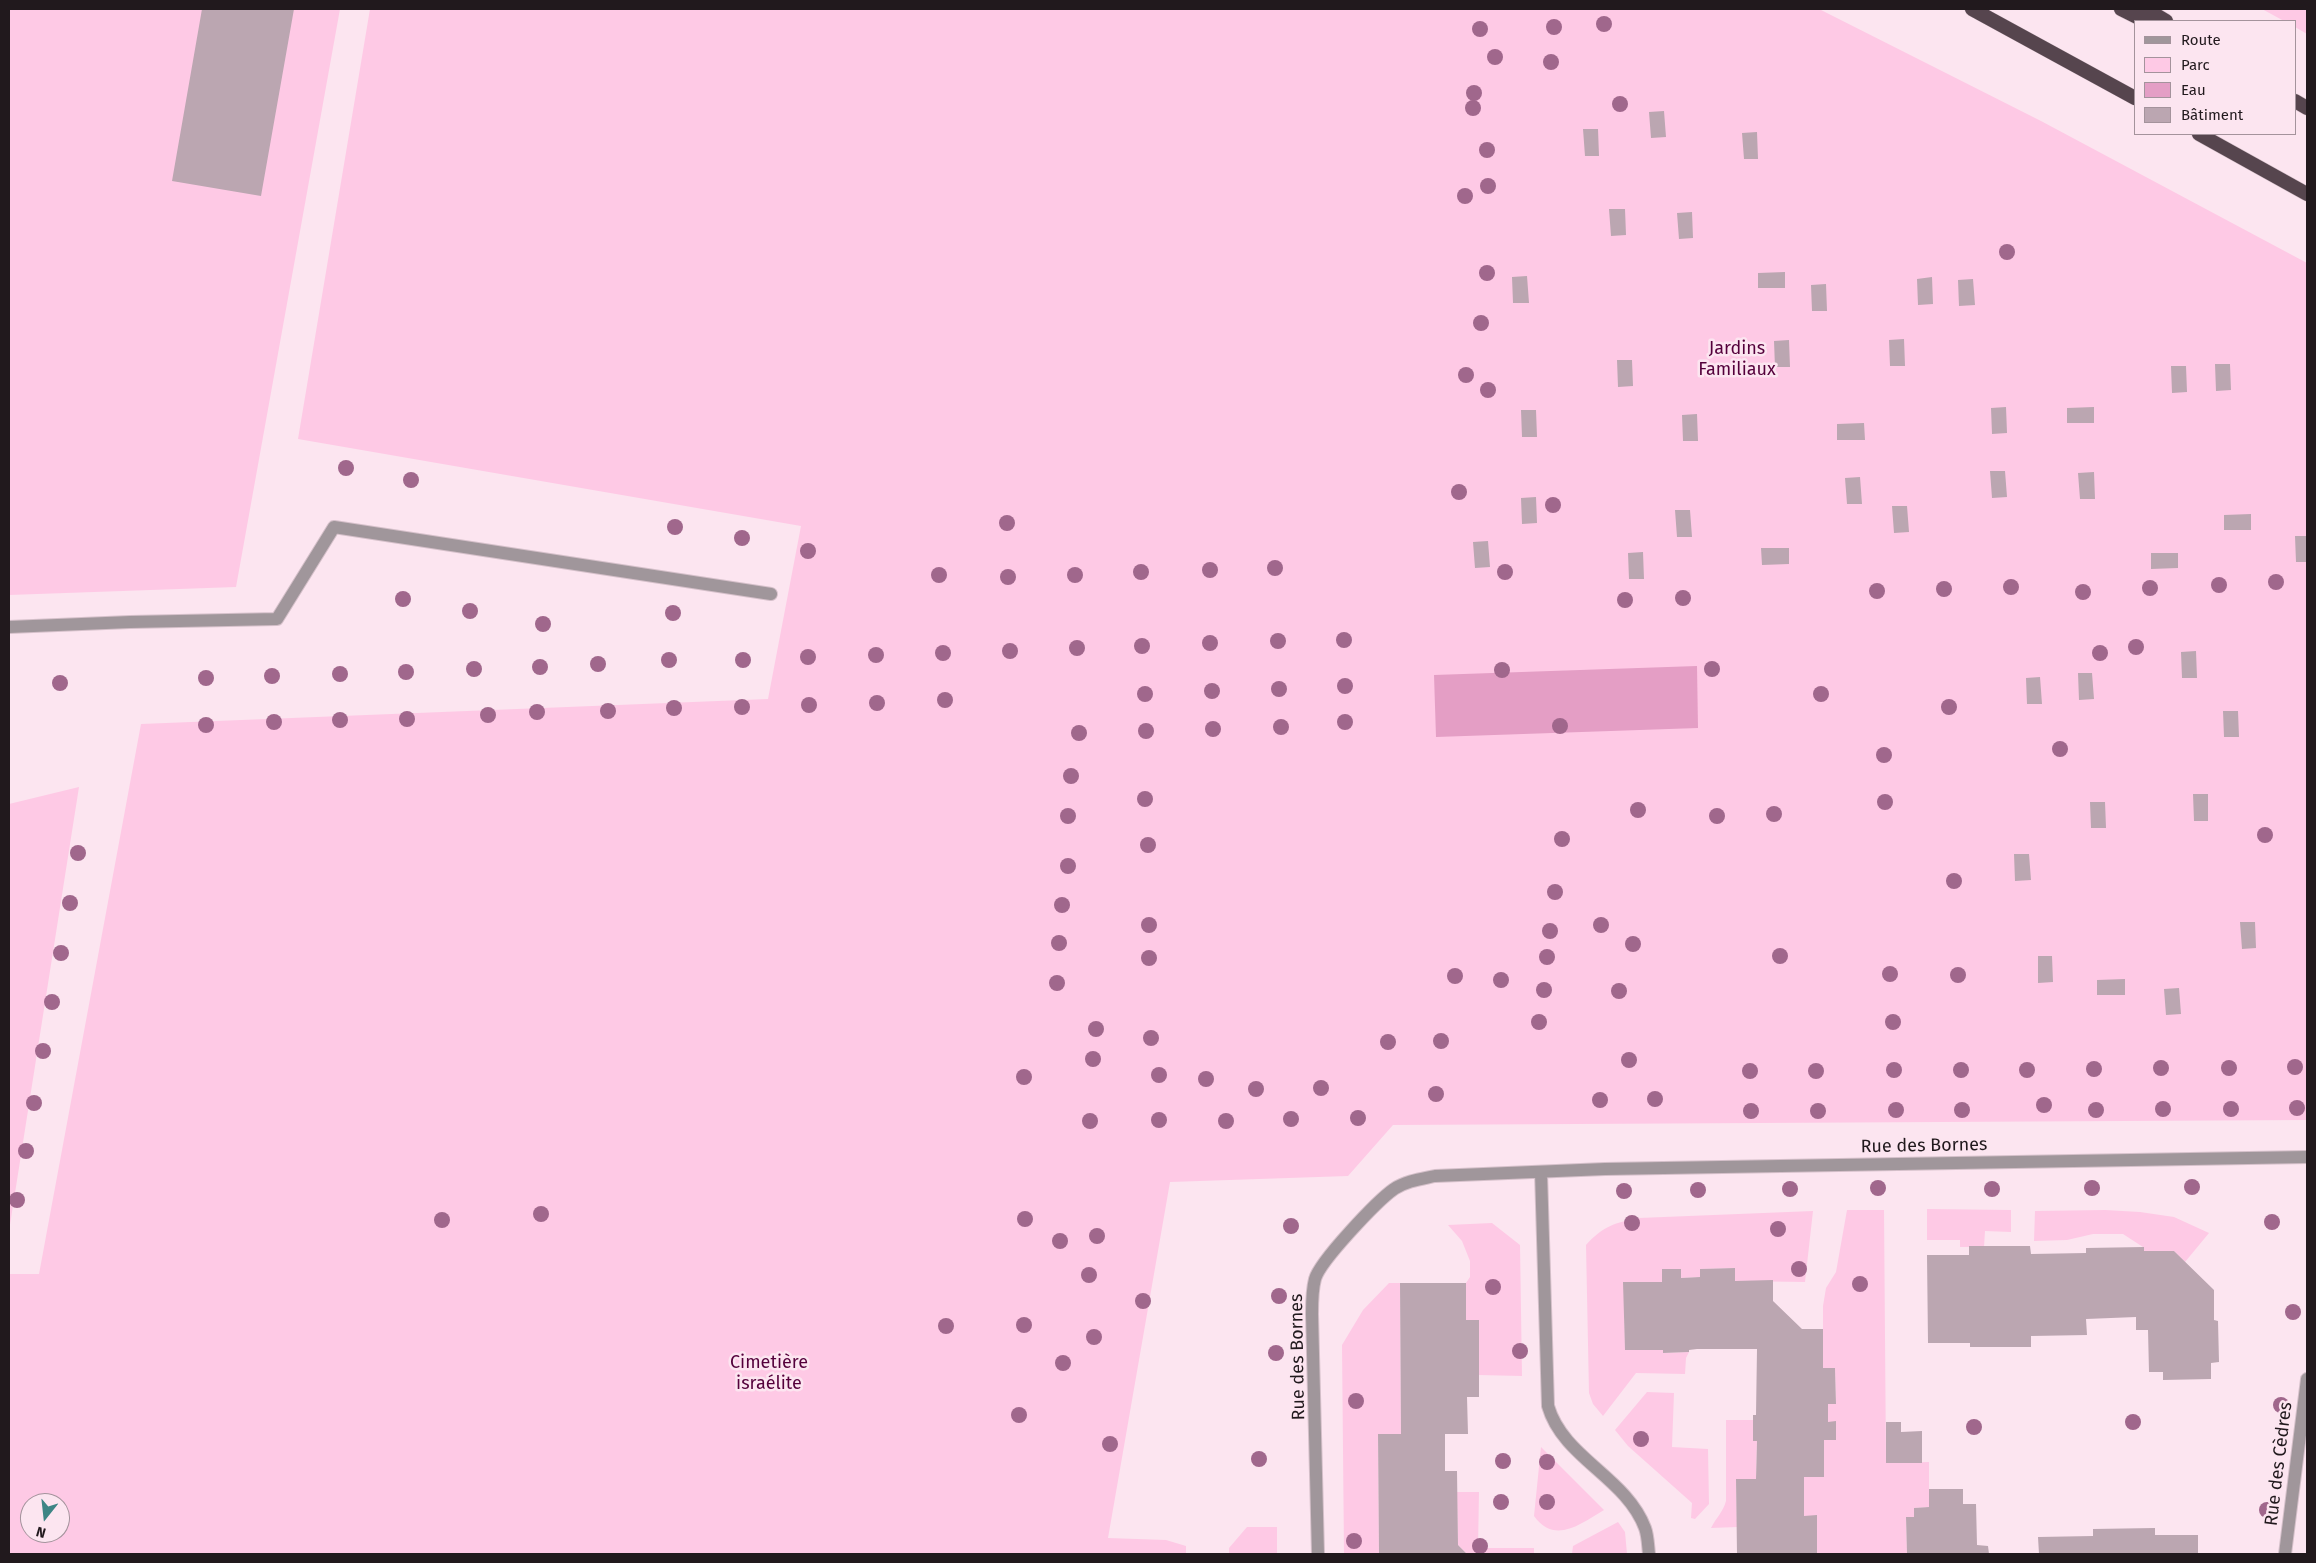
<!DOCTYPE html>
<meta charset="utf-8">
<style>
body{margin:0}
#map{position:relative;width:2316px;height:1563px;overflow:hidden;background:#fce5f0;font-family:"Fira Sans",sans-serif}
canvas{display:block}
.frame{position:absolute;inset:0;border:10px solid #21191d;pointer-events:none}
.legend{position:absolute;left:2134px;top:20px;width:162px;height:115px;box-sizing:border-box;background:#fce5f0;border:1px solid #a4939c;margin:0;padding:6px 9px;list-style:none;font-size:15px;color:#21191d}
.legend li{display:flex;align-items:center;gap:10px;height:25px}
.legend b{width:25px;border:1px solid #a4939c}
.north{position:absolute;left:20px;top:1493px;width:50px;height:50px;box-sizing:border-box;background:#fce5f0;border:1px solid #a4939c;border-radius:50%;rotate:196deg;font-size:14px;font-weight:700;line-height:20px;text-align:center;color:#21191d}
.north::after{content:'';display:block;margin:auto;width:18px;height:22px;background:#3d8585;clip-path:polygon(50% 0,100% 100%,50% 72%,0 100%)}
</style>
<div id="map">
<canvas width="2316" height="1563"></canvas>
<div class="frame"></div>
<ul class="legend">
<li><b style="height:6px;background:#a0969b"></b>Route</li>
<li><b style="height:14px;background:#fec9e5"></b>Parc</li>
<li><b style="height:14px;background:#e49ec5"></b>Eau</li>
<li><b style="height:14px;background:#bba6b1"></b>Bâtiment</li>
</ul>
<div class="north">N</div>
</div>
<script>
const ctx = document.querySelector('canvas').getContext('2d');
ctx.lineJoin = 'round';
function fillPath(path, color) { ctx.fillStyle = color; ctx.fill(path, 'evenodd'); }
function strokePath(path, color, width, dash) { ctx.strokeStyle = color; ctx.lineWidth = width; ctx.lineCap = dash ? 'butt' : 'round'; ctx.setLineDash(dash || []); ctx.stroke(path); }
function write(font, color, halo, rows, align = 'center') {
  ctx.font = font + ' "Fira Sans",sans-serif'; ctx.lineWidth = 5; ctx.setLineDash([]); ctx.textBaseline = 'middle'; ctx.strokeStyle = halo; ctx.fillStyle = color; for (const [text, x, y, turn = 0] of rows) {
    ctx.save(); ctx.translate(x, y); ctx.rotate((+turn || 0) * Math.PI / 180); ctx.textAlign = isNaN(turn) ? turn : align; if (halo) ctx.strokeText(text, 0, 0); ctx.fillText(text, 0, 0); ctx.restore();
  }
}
const green = new Path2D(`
 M9,9H340L236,587L9,595Z
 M370,9H1819L2041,121L2307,263V1120L1393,1125L1348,1176L1170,1182L1108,1538L1166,1540L1186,1546V1554H9V1274H39L141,724L768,699L801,526L298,439ZM30,1503H60V1533H30Z
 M2262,9H2307V34L2295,27V21H2284Z
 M79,787L9,1231V804Z
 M1927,1209L2011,1210V1232L1985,1231L1984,1247H1960V1240H1927Z
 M1847,1210H1884L1886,1463L1929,1462V1507L1914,1508V1517H1906L1907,1554H1817V1516H1804V1477H1824V1440H1836V1422H1828V1404L1836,1403L1835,1368H1823V1306L1826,1288L1836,1272Z
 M2105,1210L2140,1212L2174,1217L2209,1233L2185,1262L2174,1251H2144L2143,1247L2123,1234H2093L2067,1240L2034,1241L2035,1211Z
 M1813,1211L1805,1282L1735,1281V1268L1700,1269V1277L1681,1278V1269H1662V1282H1624L1625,1350H1663V1353L1689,1352L1686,1358L1685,1374L1636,1373L1603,1416L1593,1404L1589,1393L1586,1245C1602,1227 1616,1222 1639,1218Z
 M1492,1223L1520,1245L1522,1376L1479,1375V1320H1466V1283L1470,1277V1261L1462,1241L1448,1225Z
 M1389,1283H1400L1401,1434L1378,1435L1379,1554H1344L1342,1345L1363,1310Z
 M1647,1392L1674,1393L1672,1447L1708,1449L1709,1504L1695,1519L1691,1518L1692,1503L1628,1446L1615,1430Z
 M1726,1420H1753V1441H1757L1756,1479H1736L1737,1527L1711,1528C1716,1518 1723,1512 1726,1501Z
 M1541,1447L1604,1510C1580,1524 1555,1545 1534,1516Z
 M1457,1492H1479L1478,1548H1534V1554H1467L1458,1545Z
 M1618,1522L1625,1532L1627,1554H1572L1573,1546Z
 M1247,1527H1277V1554H1229V1548Z`);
const water = new Path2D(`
 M1697,666L1698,728L1436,737L1434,675Z`);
const building = new Path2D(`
 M202,9H294L261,196L172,181Z
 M1664,111L1666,137L1651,138L1649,112Z
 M1583,129H1598L1599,156H1585Z
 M1757,132L1758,159H1744L1742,133Z
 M1609,209H1625L1626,235L1611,236Z
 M1692,212L1693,238L1679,239L1677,213Z
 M1785,272V288H1758V273Z
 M1527,276L1529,303H1513L1512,277Z
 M1932,277L1933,304L1918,305L1917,279Z
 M1973,279L1975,305L1959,306L1958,280Z
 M1826,284L1827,311H1812L1811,285Z
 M1904,339L1905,366H1890L1889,340Z
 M1789,340L1790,367H1775L1774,341Z
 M1617,360H1632L1633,386L1618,387Z
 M2215,364H2230L2231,390L2216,391Z
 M2171,366H2186L2187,392L2172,393Z
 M2006,407L2007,433L1992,434L1991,408Z
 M2094,407V423H2067V408Z
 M1521,410H1536L1537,437H1522Z
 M1697,414L1698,441H1683L1682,415Z
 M1864,423L1865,440H1837V424Z
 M1990,471H2005L2007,497L1992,498Z
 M2094,472L2095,499H2080L2078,473Z
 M1860,477L1862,504H1847L1845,478Z
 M1536,497L1537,523L1522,524L1521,498Z
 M1892,506H1907L1909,532L1894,533Z
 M1675,510H1690L1692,537H1677Z
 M2251,514V530H2224V515Z
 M2295,536H2307V562H2296Z
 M1488,541L1490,567L1475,568L1473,542Z
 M1761,548H1789V564L1762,565Z
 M1643,552L1644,579H1629L1628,553Z
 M2151,553H2178V568L2151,569Z
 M2196,651L2197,678H2182L2181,652Z
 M2078,673H2092L2094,699L2079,700Z
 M2040,677L2042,704H2027L2026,678Z
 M2223,711H2238L2239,737H2224Z
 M2193,794H2208V821H2194Z
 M2090,802H2105L2106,828H2091Z
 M2014,854H2029L2031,880L2015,881Z
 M2240,922H2255L2256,948L2242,949Z
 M2038,956H2052L2053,982L2038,983Z
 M2125,979V995H2097V980Z
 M2179,988L2181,1014L2166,1015L2164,989Z
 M1969,1246H2030L2031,1254L2086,1253V1248L2144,1247V1251H2174L2214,1290V1320L2218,1321L2219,1362L2211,1363V1379L2163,1380V1372H2149L2148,1330H2136V1317L2086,1319L2087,1335L2031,1336V1347H1970V1343H1928L1927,1255H1969Z
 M1735,1268V1281L1773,1280V1301L1802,1329H1823V1368H1835L1836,1404H1828V1422L1836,1421V1440H1824V1477H1804V1516L1817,1515V1554H1737L1736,1479H1756L1757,1441H1753V1415H1756L1757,1349H1697L1689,1350V1352L1663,1353V1350H1625L1623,1282H1662V1269H1681V1278L1700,1277V1269Z
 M1400,1283H1466V1320H1479V1397H1467L1468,1434H1445V1471H1457L1458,1545L1467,1554H1379L1378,1434H1401Z
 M1886,1422H1901V1432L1922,1431V1463H1886Z
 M1929,1489H1963V1504H1976L1977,1545L1988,1546L1989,1554H1907L1906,1517H1914V1508L1929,1507Z
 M2155,1528V1535H2198V1554H2039L2038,1537L2093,1536V1529Z`);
const service = new Path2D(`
 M9,627L130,622L277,619L334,527L771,594`);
const minor = new Path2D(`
 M1541,1172L1548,1406C1563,1458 1626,1477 1645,1528C1648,1536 1648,1546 1649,1554
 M1318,1554L1312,1314C1312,1302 1312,1290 1315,1279C1320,1261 1377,1201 1394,1189C1406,1181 1421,1179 1435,1176L1605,1169L2307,1157
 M2285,1554L2307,1379`);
const trunk = new Path2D(`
 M1972,9L2135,98
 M2121,9L2145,21
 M2146,9L2166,21
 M2295,101L2307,108
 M2199,134L2307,194`);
const trees = [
 [1604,24],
 [1554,27],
 [1480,29],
 [1495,57],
 [1551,62],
 [1474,93],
 [1620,104],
 [1473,108],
 [1487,150],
 [1488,186],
 [1465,196],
 [2007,252],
 [1487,273],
 [1481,323],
 [1466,375],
 [1488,390],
 [346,468],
 [411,480],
 [1459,492],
 [1553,505],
 [1007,523],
 [675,527],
 [742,538],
 [808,551],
 [1275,568],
 [1210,570],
 [1141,572],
 [1505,572],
 [939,575],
 [1075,575],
 [1008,577],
 [2276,582],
 [2219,585],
 [2011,587],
 [2150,588],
 [1944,589],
 [1877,591],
 [2083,592],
 [1683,598],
 [403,599],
 [1625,600],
 [470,611],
 [673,613],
 [543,624],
 [1344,640],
 [1278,641],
 [1210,643],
 [1142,646],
 [2136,647],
 [1077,648],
 [1010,651],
 [943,653],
 [2100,653],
 [876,655],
 [808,657],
 [669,660],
 [743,660],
 [598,664],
 [540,667],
 [474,669],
 [1712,669],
 [1502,670],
 [406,672],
 [340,674],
 [272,676],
 [206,678],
 [60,683],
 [1345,686],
 [1279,689],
 [1212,691],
 [1145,694],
 [1821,694],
 [945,700],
 [877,703],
 [809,705],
 [742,707],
 [1949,707],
 [674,708],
 [608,711],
 [537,712],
 [488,715],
 [407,719],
 [340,720],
 [274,722],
 [1345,722],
 [206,725],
 [1560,726],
 [1281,727],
 [1213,729],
 [1146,731],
 [1079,733],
 [2060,749],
 [1884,755],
 [1071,776],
 [1145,799],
 [1885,802],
 [1638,810],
 [1774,814],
 [1068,816],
 [1717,816],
 [2265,835],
 [1562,839],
 [1148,845],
 [78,853],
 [1068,866],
 [1954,881],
 [1555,892],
 [70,903],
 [1062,905],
 [1149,925],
 [1601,925],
 [1550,931],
 [1059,943],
 [1633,944],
 [61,953],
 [1780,956],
 [1547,957],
 [1149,958],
 [1890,974],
 [1958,975],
 [1455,976],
 [1501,980],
 [1057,983],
 [1544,990],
 [1619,991],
 [52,1002],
 [1539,1022],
 [1893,1022],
 [1096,1029],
 [1151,1038],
 [1441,1041],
 [1388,1042],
 [43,1051],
 [1093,1059],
 [1629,1060],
 [2295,1067],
 [2161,1068],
 [2229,1068],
 [2094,1069],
 [1894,1070],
 [1961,1070],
 [2027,1070],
 [1750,1071],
 [1816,1071],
 [1159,1075],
 [1024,1077],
 [1206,1079],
 [1321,1088],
 [1256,1089],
 [1436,1094],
 [1655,1099],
 [1600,1100],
 [34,1103],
 [2044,1105],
 [2297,1108],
 [2163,1109],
 [2231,1109],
 [1896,1110],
 [1962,1110],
 [2096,1110],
 [1751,1111],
 [1818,1111],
 [1358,1118],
 [1291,1119],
 [1159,1120],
 [1090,1121],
 [1226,1121],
 [26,1151],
 [2192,1187],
 [1878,1188],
 [2092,1188],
 [1790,1189],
 [1992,1189],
 [1698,1190],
 [1624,1191],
 [17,1200],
 [541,1214],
 [1025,1219],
 [442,1220],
 [2272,1222],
 [1632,1223],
 [1291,1226],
 [1778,1229],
 [1097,1236],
 [1060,1241],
 [1799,1269],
 [1089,1275],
 [1860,1284],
 [1493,1287],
 [1279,1296],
 [1143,1301],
 [2293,1312],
 [1024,1325],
 [946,1326],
 [1094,1337],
 [1520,1351],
 [1276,1353],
 [1063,1363],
 [1356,1401],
 [2281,1405],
 [1019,1415],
 [2133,1422],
 [1974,1427],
 [1641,1439],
 [1110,1444],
 [1259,1459],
 [1503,1461],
 [1547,1462],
 [1501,1502],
 [1547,1502],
 [2267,1510],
 [1354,1541],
 [1480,1546]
];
const parkNames = [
 ["Jardins",1737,349],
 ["Familiaux",1737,370],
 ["Cimetière",769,1363],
 ["israélite",769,1384]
];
const streetNames = [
 ["Rue des Bornes",1924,1146,-1],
 ["Rue des Bornes",1298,1357,-91],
 ["Rue des Cèdres",2279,1464,-83]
];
fillPath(green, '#fec9e5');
fillPath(water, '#e49ec5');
fillPath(building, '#bba6b1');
strokePath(service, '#d5c0ca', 14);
strokePath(minor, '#d5c0ca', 14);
strokePath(trunk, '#d5c0ca', 15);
strokePath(service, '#a0969b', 12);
strokePath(minor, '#a0969b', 12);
strokePath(trunk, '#56454e', 14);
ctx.fillStyle = '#a0678c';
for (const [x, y] of trees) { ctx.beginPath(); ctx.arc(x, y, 8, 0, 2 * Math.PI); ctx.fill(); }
write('18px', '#54003b', '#fce5f0', parkNames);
write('18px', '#21191d', '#fce5f0', streetNames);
</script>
